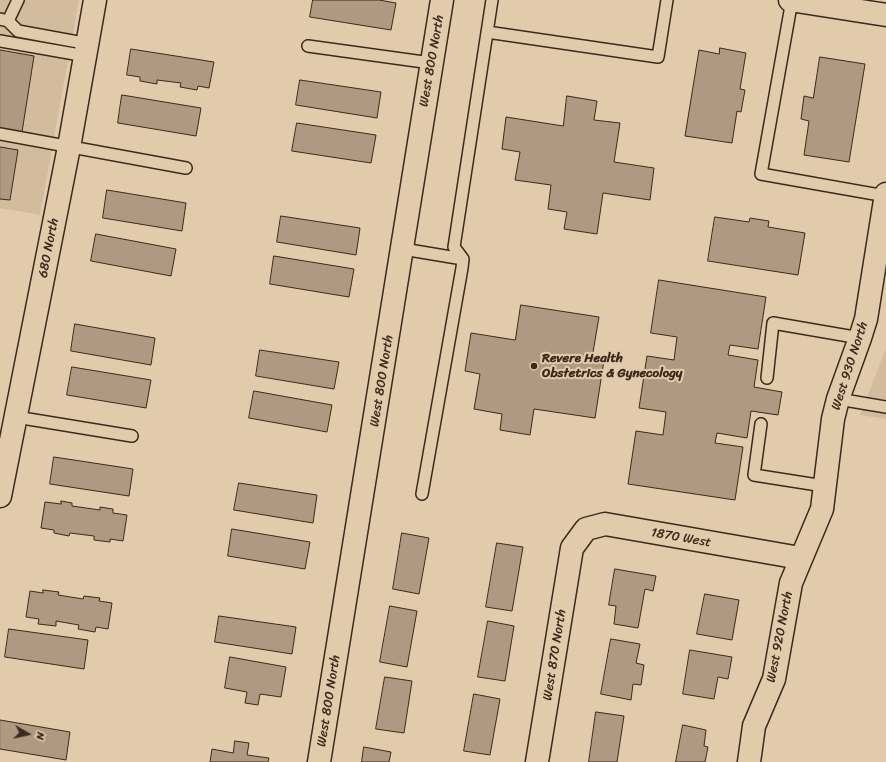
<!DOCTYPE html>
<style>
body{margin:0}
#map{position:relative;width:886px;height:762px;overflow:hidden;background:#e2cbab;font-family:Sriracha,sans-serif}
canvas{display:block}
.north{position:absolute;left:8px;top:714px;width:40px;height:40px;-webkit-text-stroke:3px #e2cbab;paint-order:stroke;rotate:99deg;font-size:11px;font-weight:700;line-height:16px;text-align:center;color:#3b2a1e}
.north::after{content:'';display:block;margin:auto;width:14px;height:18px;background:#3b2a1e;clip-path:polygon(50% 0,100% 100%,50% 72%,0 100%)}
</style>
<div id="map">
<canvas width="886" height="762"></canvas>
<div class="north">N</div>
</div>
<script>
const ctx = document.querySelector('canvas').getContext('2d');
ctx.lineJoin = 'round';
function fillPath(path, color) { ctx.fillStyle = color; ctx.fill(path, 'evenodd'); }
function strokePath(path, color, width, dash) { ctx.strokeStyle = color; ctx.lineWidth = width; ctx.lineCap = dash ? 'butt' : 'round'; ctx.setLineDash(dash || []); ctx.stroke(path); }
function write(font, color, halo, rows, align = 'center') {
  ctx.font = font + ' Sriracha,sans-serif'; ctx.lineWidth = 4; ctx.setLineDash([]); ctx.textBaseline = 'middle'; ctx.strokeStyle = halo; ctx.fillStyle = color; for (const [text, x, y, turn = 0] of rows) {
    ctx.save(); ctx.translate(x, y); ctx.rotate((+turn || 0) * Math.PI / 180); ctx.textAlign = isNaN(turn) ? turn : align; if (halo) ctx.strokeText(text, 0, 0); ctx.fillText(text, 0, 0); ctx.restore();
  }
}
const built = new Path2D(`
 M0,0H79L40,215L0,208Z
 M886,348V419L860,415Z`);
const building = new Path2D(`
 M313,0H379L396,3L391,30L310,17Z
 M720,48L746,53L740,89L745,90L741,112L737,111L732,143L685,136L699,50L719,54Z
 M131,49L214,62L209,88L198,86L197,90L180,87L181,83L157,80V84L140,81V77L127,75Z
 M0,50L34,56L22,132L0,128Z
 M820,57L865,64L849,162L804,155L809,121L801,119L804,96L813,98Z
 M300,80L381,92L377,118L296,105Z
 M122,95L201,108L196,136L118,123Z
 M567,96L597,101L594,120L620,123L614,162L654,168L650,200L603,193L597,234L564,229L567,212L548,209L551,185L515,180L520,152L502,149L506,117L563,126Z
 M297,123L376,135L371,163L292,151Z
 M0,147L18,150L10,200L0,199Z
 M107,190L186,203L182,231L103,218Z
 M281,216L360,228L356,255L277,242Z
 M715,217L749,222L750,218L769,221L768,227L805,233L798,275L708,261Z
 M96,234L176,249L171,276L91,261Z
 M274,256L354,269L349,297L270,284Z
 M659,280L766,297L758,349L730,345L728,355L758,360L754,387L782,392L778,415L751,411L747,438L717,433L715,443L743,447L735,500L628,484L636,431L663,435L666,412L639,408L647,356L674,360L677,337L651,333Z
 M521,305L599,317L592,358L604,360L595,418L534,409L530,435L500,430L502,414L474,409L480,374L465,371L471,333L515,340Z
 M75,324L155,338L151,365L71,351Z
 M260,350L339,362L334,389L256,376Z
 M72,367L151,380L146,408L67,395Z
 M254,391L332,405L327,432L249,418Z
 M54,457L133,469L129,496L50,484Z
 M239,483L317,495L313,523L234,510Z
 M61,501L72,503V506L100,510V507L113,509V513L127,515L123,541L110,539V542L94,540V536L70,533L69,536L54,533V530L41,528L45,502L61,504Z
 M232,529L310,542L305,569L228,556Z
 M402,533L429,538L419,594L393,589Z
 M497,543L523,547L512,611L486,607Z
 M615,569L656,576L653,591L645,589L638,628L614,624L616,606L609,605Z
 M43,590L59,592L58,595L83,599L84,596L100,598L99,601L112,603L108,629L96,627L95,632L78,629L79,625L56,621V626L38,624L39,619L26,617L30,591L43,593Z
 M705,594L739,600L732,640L697,634Z
 M390,606L417,611L407,667L380,662Z
 M219,616L296,627L292,654L215,642Z
 M488,621L514,626L505,681L478,677Z
 M9,629L88,640L84,669L5,657Z
 M611,639L640,644L636,663L644,665L641,685L633,684L631,700L601,694Z
 M690,650L732,657L728,679L718,677L714,699L683,694Z
 M230,657L286,667L281,697L260,694L258,705L245,703L247,692L225,688Z
 M385,677L412,681L404,733L376,729Z
 M474,694L500,699L490,755L464,751Z
 M596,712L624,716L617,762H589Z
 M0,720L70,732L66,760L0,749Z
 M683,725L706,730L704,746L708,747L705,762H676Z
 M235,741L249,743L247,755L269,758L268,762H210L212,749L233,753Z
 M364,747L391,752L389,762H362Z`);
const lane = new Path2D(`
 M792,0L761,174L886,196
 M0,19L8,21L18,31L89,44
 M8,21L18,0
 M487,32L658,57L667,0
 M0,41L86,56
 M308,46L431,63
 M0,134L186,168
 M403,249L463,259
 M767,378L773,323L860,338
 M838,399L886,407
 M16,417L132,436
 M761,424L754,475L824,486
 M422,494L462,268L463,259L454,247L492,0`);
const street = new Path2D(`
 M0,496L69,147L95,0
 M319,762L442,0
 M537,762L572,548L586,529L605,524L800,558
 M749,762L754,726L774,679L791,583L822,509L833,419L838,399L860,338L866,319L886,194`);
const primary = new Path2D(`
 M790,0L886,15`);
const markers = [
 [534,366,4,"#3b2a1e"]
];
const streetNames = [
 ["West 800 North",432,61,-80],
 ["680 North",49,248,-79],
 ["West 930 North",850,366,-72],
 ["West 800 North",382,381,-81],
 ["1870 West",681,538,10],
 ["West 920 North",780,637,-79],
 ["West 870 North",555,655,-81],
 ["West 800 North",329,701,-81]
];
const poiNames = [
 ["Revere Health",542,359],
 ["Obstetrics & Gynecology",542,374]
];
fillPath(built, '#d3bc9e');
fillPath(building, '#af9980');
strokePath(building, '#3b2a1e', 1);
strokePath(lane, '#3b2a1e', 14);
strokePath(street, '#3b2a1e', 25);
strokePath(primary, '#3b2a1e', 25);
strokePath(lane, '#e2cbab', 11);
strokePath(street, '#e2cbab', 22);
strokePath(primary, '#e2cbab', 22);
for (const [x, y, r, color] of markers) { const dot = new Path2D(); dot.arc(x, y, r, 0, 2 * Math.PI); ctx.fillStyle = color; ctx.fill(dot); strokePath(dot, '#e2cbab', 1.5); }
write('13px', '#3b2a1e', '#e2cbab', streetNames);
write('bold 13px', '#3b2a1e', '#e2cbab', poiNames, 'left');
</script>
